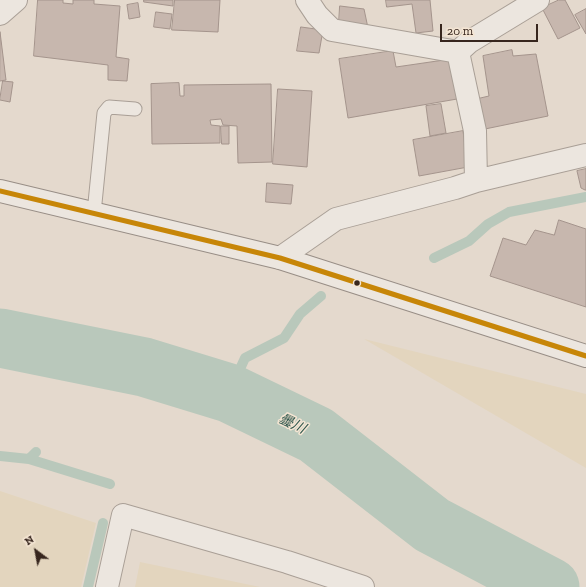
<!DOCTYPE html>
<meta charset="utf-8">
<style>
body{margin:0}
#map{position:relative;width:586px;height:587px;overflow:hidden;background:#e4d9cd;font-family:"Zilla Slab",serif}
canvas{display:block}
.north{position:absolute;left:16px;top:531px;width:40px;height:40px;-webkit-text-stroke:3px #f4e5d3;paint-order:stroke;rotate:328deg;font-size:11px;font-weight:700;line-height:16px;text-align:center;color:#37261e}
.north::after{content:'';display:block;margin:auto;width:14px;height:18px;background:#37261e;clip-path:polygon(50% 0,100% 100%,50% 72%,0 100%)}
.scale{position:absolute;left:440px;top:24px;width:98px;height:18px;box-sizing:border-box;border:2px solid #37261e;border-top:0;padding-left:5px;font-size:12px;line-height:14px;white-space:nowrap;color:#37261e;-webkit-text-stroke:3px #f4e5d3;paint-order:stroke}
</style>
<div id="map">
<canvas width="586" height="587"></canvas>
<div class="north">N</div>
<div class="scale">20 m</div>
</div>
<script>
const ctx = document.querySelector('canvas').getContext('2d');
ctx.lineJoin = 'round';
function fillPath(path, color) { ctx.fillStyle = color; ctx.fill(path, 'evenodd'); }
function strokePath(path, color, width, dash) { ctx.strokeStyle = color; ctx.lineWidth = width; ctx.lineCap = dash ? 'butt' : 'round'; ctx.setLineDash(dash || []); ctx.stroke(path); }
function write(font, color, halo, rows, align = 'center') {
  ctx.font = font + ' "Zilla Slab","Noto Sans JP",serif'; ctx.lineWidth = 3; ctx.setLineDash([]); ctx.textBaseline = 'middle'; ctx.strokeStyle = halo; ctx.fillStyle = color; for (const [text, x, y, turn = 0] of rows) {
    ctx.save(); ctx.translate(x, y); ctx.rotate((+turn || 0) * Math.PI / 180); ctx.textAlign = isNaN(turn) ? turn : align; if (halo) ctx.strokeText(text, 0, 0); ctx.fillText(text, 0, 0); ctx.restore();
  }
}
const farmland = new Path2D(`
 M364,339L586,394V468Z
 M0,491L96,523L81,587H0Z
 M140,562L260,587H135Z`);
const stream = new Path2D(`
 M434,258L469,241L488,224L509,212L586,197
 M229,393L245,358L284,338L300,314L321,296
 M0,456L29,459L36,452
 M29,459L110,484
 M88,587L103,523`);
const river = new Path2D(`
 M0,338L144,367L229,393L316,435L432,525L550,587`);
const building = new Path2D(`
 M38,0H63V3L73,4V0H94V4L120,6L116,57L129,59L127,81L108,80V65L34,56Z
 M144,0H173V6L144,2Z
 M175,0H220L218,32L172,30Z
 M386,0H430L433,31L416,33L412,4L387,7Z
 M559,0H565L580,28L558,39L542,8Z
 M138,3L140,17L129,19L127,5Z
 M340,6L364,9L368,28L339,23Z
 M586,9V34L575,15Z
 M156,12L172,14L170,29L154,27Z
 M301,27L323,30L319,53L297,51Z
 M0,32L6,80L0,81Z
 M512,50L513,56L536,54L548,116L485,129L476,99L489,96L483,56Z
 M393,51L396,67L451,59L457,99L348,118L339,59Z
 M3,81L13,82L10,102L0,100Z
 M179,83L180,96H184V85L271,84L272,162L238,163L237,126L223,125L221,119L210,120L211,125L220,126V143L152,144L151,84Z
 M278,89L312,91L307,167L273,164Z
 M441,104L446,133L430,136L426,106Z
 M221,126H229V144H222Z
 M463,131L468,167L419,176L413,140Z
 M586,169V190H585L581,188L577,171Z
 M267,183L293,185L291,204L266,202Z
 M559,220L586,229V307L490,276L503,238L526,245L535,230L554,235Z`);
const lane = new Path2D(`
 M94,213L104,113L109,107L135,109`);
const street = new Path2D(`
 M307,0L317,15L332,30L458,52L469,42L538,0
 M0,14L16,0
 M458,52L475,131L476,181
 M280,258L336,219L455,188L476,181L586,155
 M107,587L123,515L287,562L363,587`);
const secondary = new Path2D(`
 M0,191L280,258L586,356`);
const bus1 = new Path2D(`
 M0,191L280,258L586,356`);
const markers = [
 [357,283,3.5,"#37261e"]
];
const waterNames = [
 ["曇川",292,424,26]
];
fillPath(farmland, '#e3d5be');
strokePath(stream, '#b9c8bb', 10);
strokePath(river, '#b9c8bb', 59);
fillPath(building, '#c7b7ae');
strokePath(building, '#a4948c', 1);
strokePath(lane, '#a99f96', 15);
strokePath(street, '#a99f96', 24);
strokePath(secondary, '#988e86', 24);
strokePath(lane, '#ece6df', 13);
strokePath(street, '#ece6df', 22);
strokePath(secondary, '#ece6df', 22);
strokePath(bus1, '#c78608', 5);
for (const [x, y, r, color] of markers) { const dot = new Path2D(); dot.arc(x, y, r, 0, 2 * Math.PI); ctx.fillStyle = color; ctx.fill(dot); strokePath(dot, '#f4e5d3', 1.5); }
write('italic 14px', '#2e564c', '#f4e5d3', waterNames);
</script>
